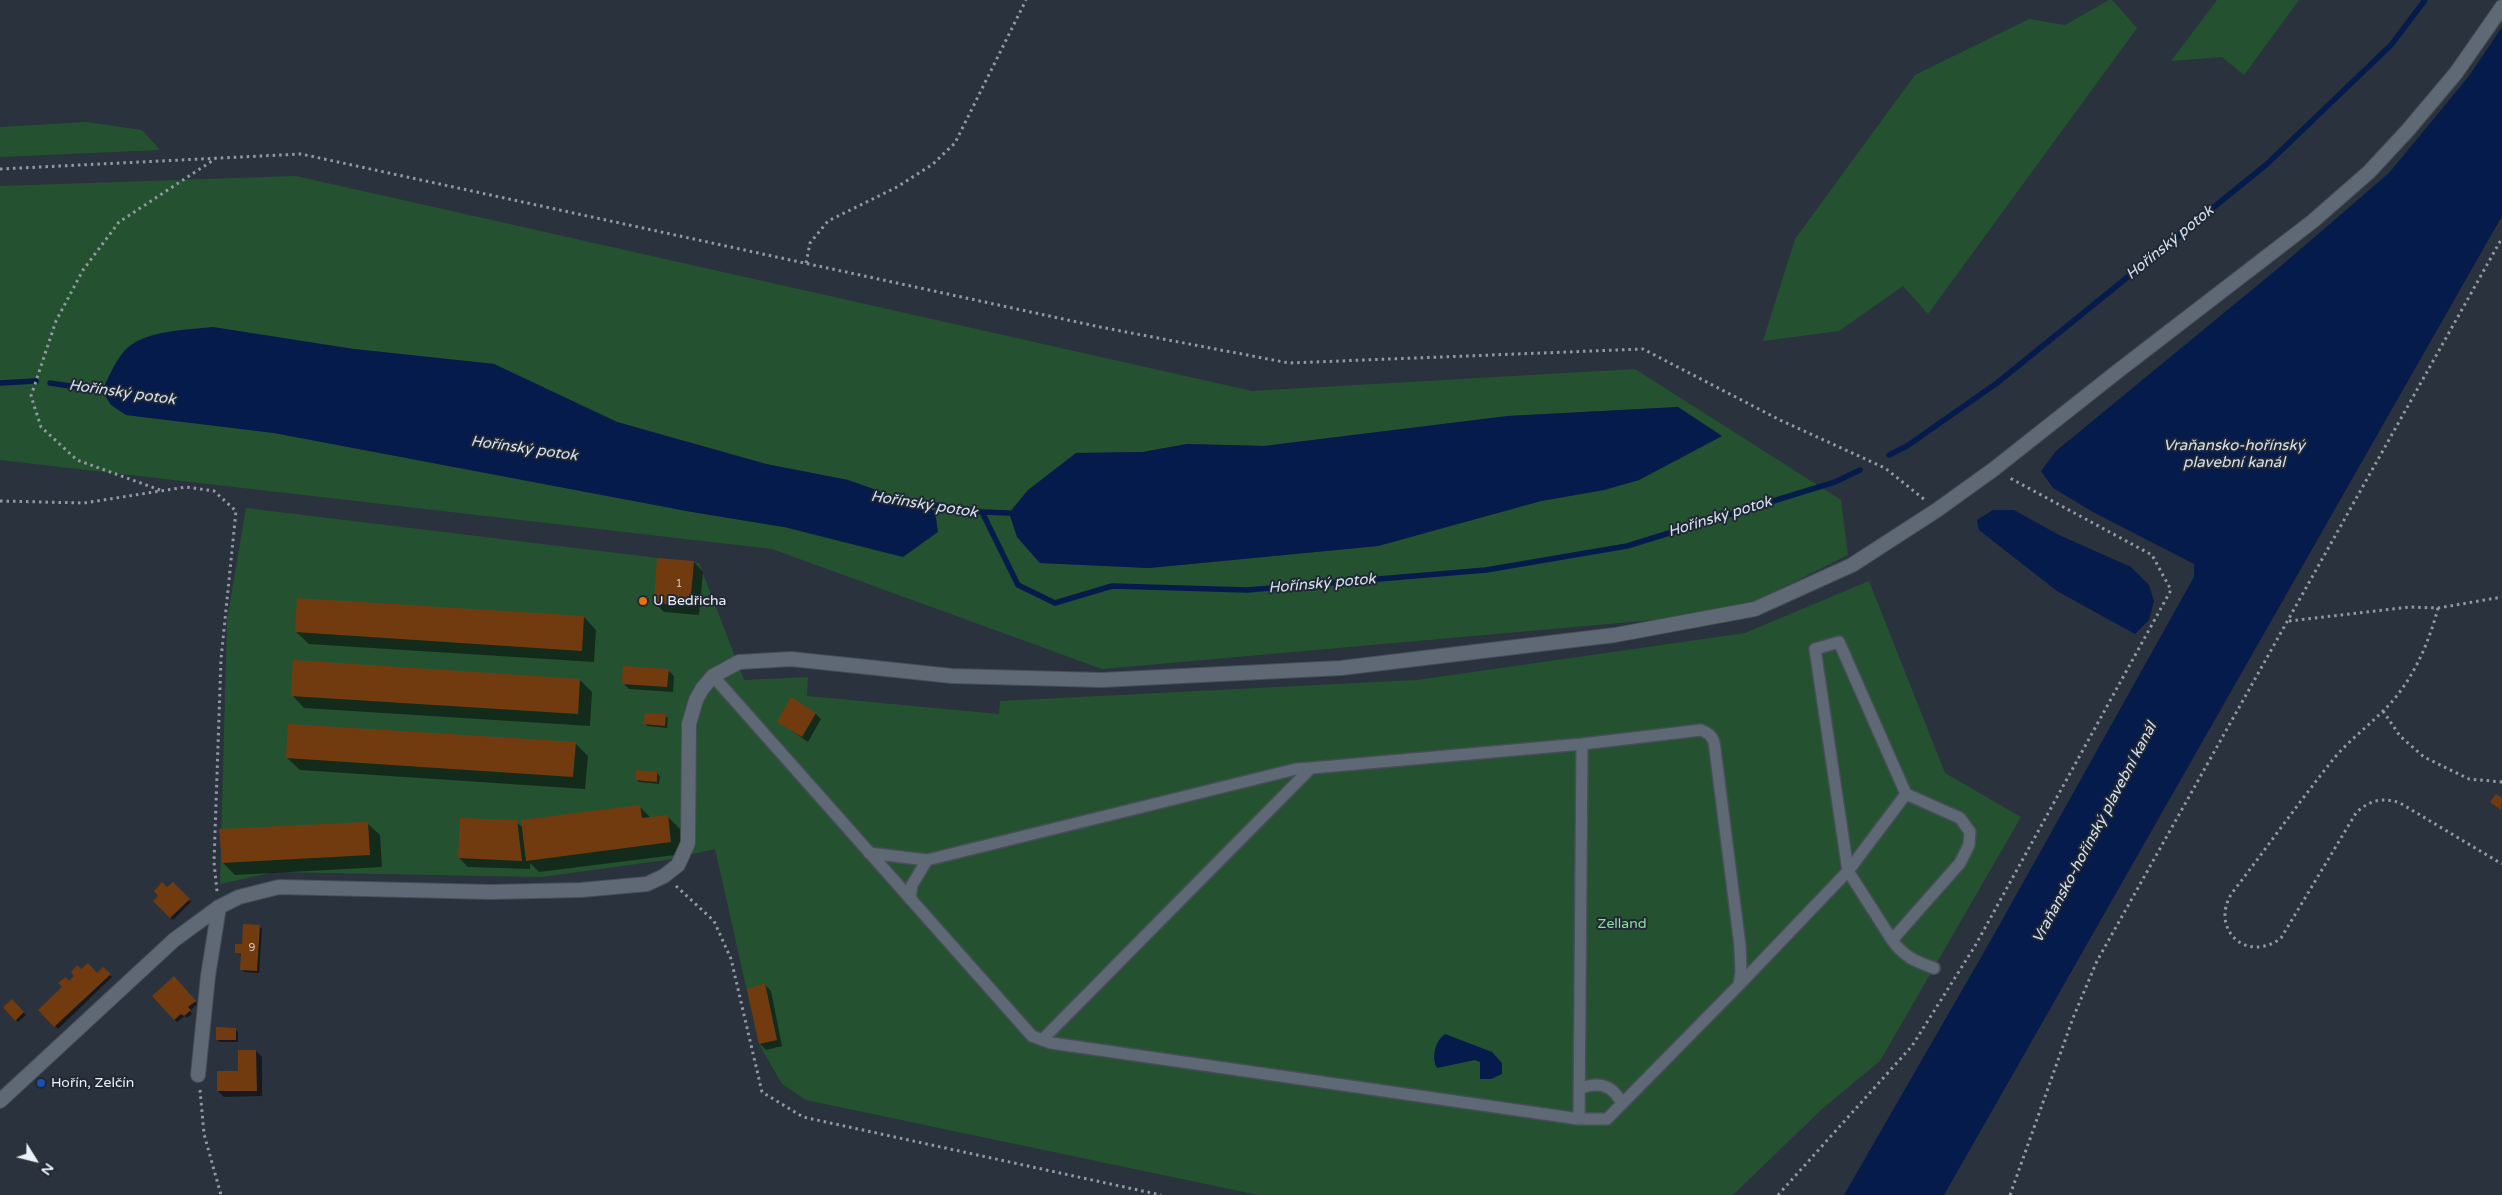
<!DOCTYPE html>
<meta charset="utf-8">
<style>
body{margin:0}
#map{position:relative;width:2502px;height:1195px;overflow:hidden;background:#2a323d;font-family:"Varela Round",sans-serif}
canvas{display:block}
.north{position:absolute;left:10px;top:1135px;width:50px;height:50px;-webkit-text-stroke:4px #202833;paint-order:stroke;rotate:126deg;font-size:14px;font-weight:700;line-height:20px;text-align:center;color:#edf2f9}
.north::after{content:'';display:block;margin:auto;width:18px;height:22px;background:#edf2f9;clip-path:polygon(50% 0,100% 100%,50% 72%,0 100%)}
</style>
<div id="map">
<canvas width="2502" height="1195"></canvas>
<div class="north">N</div>
</div>
<script>
const ctx = document.querySelector('canvas').getContext('2d');
ctx.lineJoin = 'round';
function fillPath(path, color) { ctx.fillStyle = color; ctx.fill(path, 'evenodd'); }
function strokePath(path, color, width, dash) { ctx.strokeStyle = color; ctx.lineWidth = width; ctx.lineCap = dash ? 'butt' : 'round'; ctx.setLineDash(dash || []); ctx.stroke(path); }
function write(font, color, halo, rows, align = 'center') {
  ctx.font = font + ' "Varela Round",sans-serif'; ctx.lineWidth = 4; ctx.setLineDash([]); ctx.textBaseline = 'middle'; ctx.strokeStyle = halo; ctx.fillStyle = color; for (const [text, x, y, turn = 0] of rows) {
    ctx.save(); ctx.translate(x, y); ctx.rotate((+turn || 0) * Math.PI / 180); ctx.textAlign = isNaN(turn) ? turn : align; if (halo) ctx.strokeText(text, 0, 0); ctx.fillText(text, 0, 0); ctx.restore();
  }
}
const green = new Path2D(`
 M2109,0H2112L2137,28L1928,314L1903,286L1839,331L1763,341L1795,239L1915,75L2029,19L2065,25Z
 M2217,0H2299L2244,75L2222,57L2171,61Z
 M86,122L142,130L160,150L0,157V127Z
 M296,176L1252,391L1635,369L1841,500L1848,555L1732,613L1102,669L772,549L0,460V186ZM354,349L494,364L617,422L766,464L848,480L934,511L938,532L784,527L692,512L274,433L126,415ZM1678,407L1722,436L1639,480L1604,490L1541,501L1378,546L1149,568L1040,563L1017,537L1076,453L1143,452L1187,444L1264,446L1508,416Z
 M246,508L699,563L744,680L808,677L807,696L999,714L1000,701L1417,680L1745,633L1869,581L1945,773L2021,817L1880,1061L1822,1109L1733,1195H1258L806,1100L782,1084L759,1044L715,849L666,860L542,877L274,872L220,884L227,620Z`);
const water = new Path2D(`
 M2502,27V216L1944,1195H1844L1991,940L2194,577V564L2093,512L2053,488L2041,471L2056,451L2281,266L2389,173L2469,76Z
 M213,327L354,349L494,364L617,422L766,464L848,480L935,511L938,532L903,557L784,527L692,512L274,433L126,415L111,405L102,391C109,377 117,355 131,345C153,330 186,330 213,327Z
 M1678,407L1722,436L1639,480L1604,490L1541,501L1378,546L1149,568L1040,563L1017,537L1009,513L1028,490L1076,453L1143,452L1187,444L1264,446L1508,416Z
 M1993,510H2014L2059,535L2131,567L2149,585L2154,601L2149,620L2135,634L2057,591L1979,530L1977,520Z
 M1445,1034L1492,1052L1502,1063V1074L1491,1079H1480V1062L1475,1060L1437,1068C1431,1058 1435,1041 1445,1034Z`);
const shadow = new Path2D(`
 M694,562L703,572L699,615L664,612L655,603Z
 M584,617L596,630L594,662L309,644L296,632Z
 M668,670L674,676L673,692L629,689L623,683Z
 M580,680L592,692L590,726L304,708L292,695Z
 M816,714L821,719L808,742L778,721Z
 M665,716L668,718L667,728L647,726L645,723Z
 M575,743L588,756L585,789L300,770L287,758Z
 M657,773L660,776L659,784L639,782L637,780Z
 M640,807L651,818L667,816L680,829L683,854L539,872L530,863V869L468,867L459,858L516,822L523,828Z
 M367,823L380,835L382,867L235,875L223,863Z
 M173,883L191,902L173,920L155,901Z
 M259,926L262,929L259,973L244,972L242,969L243,956L236,953Z
 M103,968L112,977L58,1029L40,1010L81,971L97,974Z
 M174,978L197,1004L190,1011L192,1014L187,1018L185,1016L177,1022L154,996Z
 M765,985L771,991L782,1046L766,1050L760,1044Z
 M12,1001L26,1015L18,1022L5,1007Z
 M235,1029L238,1032V1042H220L217,1040Z
 M256,1051L262,1057V1096L224,1097L218,1091L239,1072Z`);
const stream = new Path2D(`
 M0,383L36,381
 M50,383L109,392
 M1889,455L1907,446L1997,383L2267,164L2391,45L2425,0
 M900,500L982,512L1018,585L1055,603L1112,586L1247,590L1486,570L1627,546L1835,482L1860,470
 M982,512L1009,513`);
const building = new Path2D(`
 M657,558L694,561L690,606L654,603Z
 M297,598L584,616L582,651L295,632Z
 M293,660L580,679L578,714L291,696Z
 M623,666L669,669L667,687L622,684Z
 M791,697L816,713L802,737L777,722Z
 M645,713L666,714L665,726L643,724Z
 M288,724L576,742L573,777L286,758Z
 M636,770L657,772V782L635,780Z
 M2496,794L2502,798L2501,810L2490,802Z
 M640,805L642,818L668,815L671,842L526,861L521,820Z
 M460,818L517,820L522,861L458,858Z
 M368,822L370,855L222,863L219,829Z
 M162,882L167,887L173,882L190,899L170,918L153,901L158,896L154,891Z
 M243,924L260,925L257,971L240,970L241,954L235,953V944H242Z
 M88,963L97,973L103,967L111,974L54,1027L38,1010L62,987L58,983L66,977L69,981L74,976L71,972L77,965L81,969Z
 M174,976L196,1001L188,1007L191,1010L184,1016L181,1014L174,1020L152,996Z
 M765,983L777,1040L759,1044L747,989Z
 M12,999L24,1012L15,1021L3,1007Z
 M216,1027L236,1028V1040H216Z
 M238,1050H256L257,1091H217V1071H238Z`);
const path = new Path2D(`
 M0,169L301,154L1100,327L1289,363L1643,349L1780,420L1885,468L1925,500
 M806,263L810,243L828,221L897,187L933,164L955,143L1026,0
 M160,490L77,460L41,427L31,396L56,321L83,270L119,222L215,159
 M0,501L84,503L186,487L214,491L236,511L221,659L214,862L217,892
 M2438,608C2428,646 2411,684 2383,711C2365,729 2346,743 2331,762C2297,805 2265,850 2232,893C2209,929 2247,964 2281,938L2356,813C2369,800 2383,797 2400,803L2502,864
 M2289,621L2409,607L2438,608L2502,597
 M2383,711L2400,736L2424,757L2469,779L2502,782
 M676,886L714,921L731,959L762,1092L803,1117L1161,1195
 M200,1090L204,1134L221,1195
 M1778,1195L1912,1046L1975,946L2171,590L2152,555L2008,477
 M2010,1195L2073,1018L2097,961L2502,238`);
const service = new Path2D(`
 M713,676L1032,1036L1051,1043L1579,1119H1607L1739,985L1741,972L1740,946L1715,749C1714,738 1711,734 1701,730L1582,744
 M1311,768L1582,744L1579,1119
 M869,853L927,860L912,885L910,899
 M927,860L1296,769L1311,768L1042,1040
 M1892,940C1903,956 1916,962 1934,968
 M1739,985L1848,871L1815,649L1839,642L1906,794L1960,818L1970,832L1969,845L1960,863L1892,940L1848,871L1906,794
 M1579,1089C1599,1081 1613,1085 1622,1104`);
const minor = new Path2D(`
 M198,1075L208,976L219,907`);
const tertiary = new Path2D(`
 M0,1101L174,940L219,907L239,897L279,887L491,892L581,890L647,884L664,876L678,865L688,843L689,724L696,700L702,689L713,676L739,662L791,659L952,676L1102,680L1341,668L1615,635L1755,609L1852,565L1937,510L1994,469L2118,371L2313,221L2369,172L2408,130L2456,73L2502,7`);
const markers = [
 [643,601,5,"#e8710a"],
 [41,1083,5,"#1a4fb4"]
];
const numberNames = [
 ["1",679,584],
 ["9",252,948]
];
const poiNames = [
 ["U Bedřicha",653,601],
 ["Hořín, Zelčín",51,1083]
];
const parkNames = [
 ["Zelland",1622,924]
];
const waterNames = [
 ["Hořínský potok",2170,243,-39],
 ["Hořínský potok",122,393,8],
 ["Vraňansko-hořínský",2234,446],
 ["plavební kanál",2234,463],
 ["Hořínský potok",524,449,8],
 ["Hořínský potok",924,505,9],
 ["Hořínský potok",1720,517,-17],
 ["Hořínský potok",1322,584,-5],
 ["Vraňansko-hořínský plavební kanál",2095,833,-62]
];
fillPath(green, '#245231');
fillPath(water, '#041b4b');
fillPath(shadow, '#0007');
strokePath(stream, '#041b4b', 5.5);
fillPath(building, '#723b0f');
strokePath(service, '#474e57', 14);
strokePath(minor, '#474e57', 16);
strokePath(tertiary, '#474e57', 16);
strokePath(path, '#949aa3', 3, [2.5, 4]);
strokePath(service, '#5f6975', 11);
strokePath(minor, '#5f6975', 14);
strokePath(tertiary, '#5f6975', 14);
for (const [x, y, r, color] of markers) { const dot = new Path2D(); dot.arc(x, y, r, 0, 2 * Math.PI); ctx.fillStyle = color; ctx.fill(dot); strokePath(dot, '#202833', 2); }
write('11px', '#cec4be', null, numberNames);
write('14px', '#edf2f9', '#202833', poiNames, 'left');
write('14px', '#8ae09f', '#202833', parkNames);
write('italic 15px', '#d7e1f1', '#202833', waterNames);
</script>
